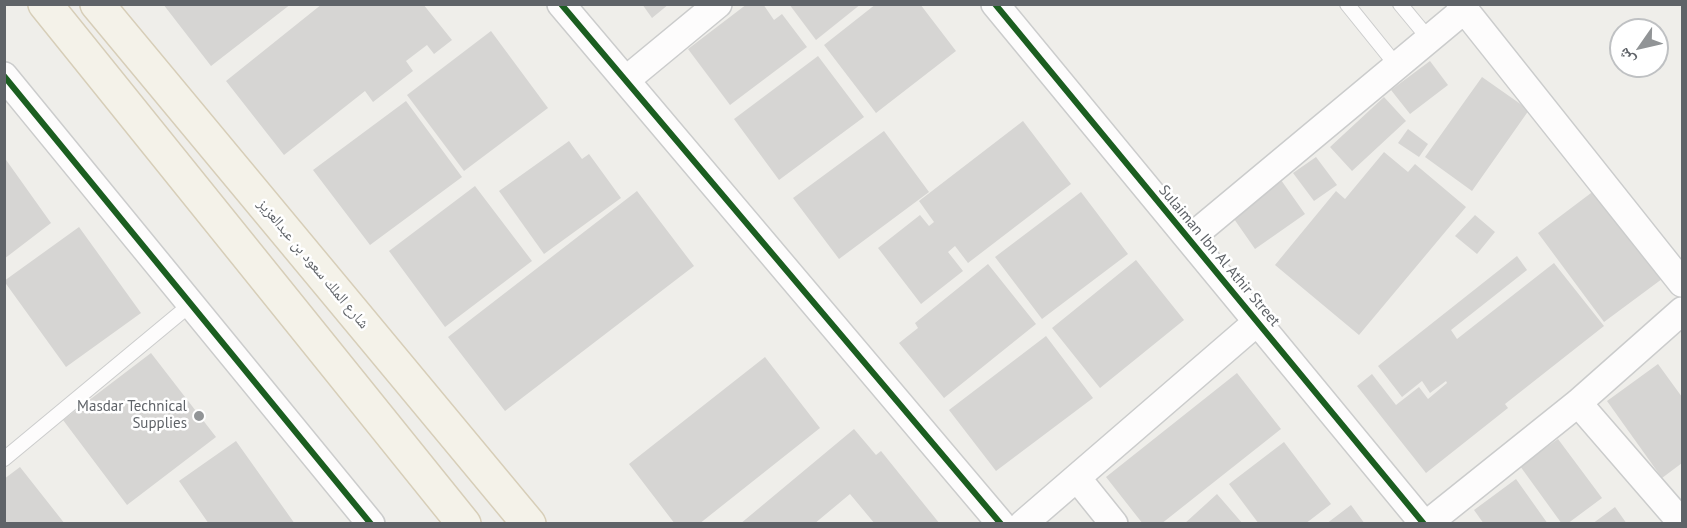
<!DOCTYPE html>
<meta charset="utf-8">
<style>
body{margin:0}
#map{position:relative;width:1687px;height:528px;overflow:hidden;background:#efeeea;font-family:"PT Sans","Noto Naskh Arabic",sans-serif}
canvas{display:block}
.frame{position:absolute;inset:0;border:6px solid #5f6368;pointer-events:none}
.north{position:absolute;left:1609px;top:18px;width:60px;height:60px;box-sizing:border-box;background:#fff;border:2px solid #bfc1c3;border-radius:50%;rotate:236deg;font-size:16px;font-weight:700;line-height:24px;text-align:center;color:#5f6368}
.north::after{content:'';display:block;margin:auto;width:21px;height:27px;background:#919496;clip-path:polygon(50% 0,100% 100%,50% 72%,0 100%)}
</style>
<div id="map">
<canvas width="1687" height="528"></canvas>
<div class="frame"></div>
<div class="north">ش</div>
</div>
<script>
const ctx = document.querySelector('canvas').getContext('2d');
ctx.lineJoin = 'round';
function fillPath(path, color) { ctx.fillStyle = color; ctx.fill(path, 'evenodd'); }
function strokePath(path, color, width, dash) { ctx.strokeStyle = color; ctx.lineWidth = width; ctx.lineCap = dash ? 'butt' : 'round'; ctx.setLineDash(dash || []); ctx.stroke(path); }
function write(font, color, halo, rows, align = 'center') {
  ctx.font = font + ' "PT Sans","Noto Naskh Arabic",sans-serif'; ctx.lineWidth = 5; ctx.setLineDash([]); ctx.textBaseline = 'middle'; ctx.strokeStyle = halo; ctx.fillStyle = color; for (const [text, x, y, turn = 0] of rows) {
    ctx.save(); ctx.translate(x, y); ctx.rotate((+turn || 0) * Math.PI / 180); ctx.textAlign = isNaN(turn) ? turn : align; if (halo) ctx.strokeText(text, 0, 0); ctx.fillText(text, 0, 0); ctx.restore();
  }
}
const building = new Path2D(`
 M163,4H291L211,66Z
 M322,4H423L452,40L434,54L427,45L406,61L413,71L373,102L365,91L284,155L226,81Z
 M642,4H669L652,18Z
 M747,4H763L774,20L782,14L807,47L730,105L688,49Z
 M789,4H861L816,40Z
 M876,4H920L956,51L876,113L824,45Z
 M491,31L548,108L464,171L407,95Z
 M818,56L864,117L779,180L734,119Z
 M1430,61L1448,85L1410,114L1391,90Z
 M1482,77L1529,110L1472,191L1425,157Z
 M1384,97L1406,121L1352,171L1330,147Z
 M406,101L462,177L370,245L313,170Z
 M1023,121L1071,184L968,263L955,246L948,252L963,271L921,304L878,248L920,215L929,226L934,222L919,201Z
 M1408,129L1428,144L1419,157L1398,143Z
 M884,131L929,192L839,259L793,198Z
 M569,141L582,159L589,154L621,198L544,254L499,191Z
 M1384,152L1408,172L1415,164L1466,207L1359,335L1275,265L1336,191L1345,199Z
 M4,157L51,223L4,259Z
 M1316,157L1337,185L1314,201L1293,173Z
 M1281,180L1305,214L1255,249L1232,216Z
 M475,186L532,261L445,327L389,251Z
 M1599,187L1666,276L1604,322L1538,233Z
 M637,191L694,266L505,411L448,337Z
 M1081,192L1128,254L1042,319L995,257Z
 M1475,215L1495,232L1477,254L1455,236Z
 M79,227L141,313L66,367L4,281Z
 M1517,256L1527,270L1451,330L1457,339L1554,263L1604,326L1505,404L1508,408L1426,473L1357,386L1372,374L1396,405L1419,387L1428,399L1447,383L1446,381L1430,393L1422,381L1402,397L1378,366Z
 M1136,260L1184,320L1100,388L1052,328Z
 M988,264L1036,324L944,398L899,343L918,328L915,323Z
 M1046,336L1093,398L996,471L949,410Z
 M151,353L216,437L127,505L63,420Z
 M765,357L820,428L699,524H675L629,464Z
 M1658,364L1682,397V463L1662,478L1607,401Z
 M1237,373L1281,429L1161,524H1143L1106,477Z
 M854,429L876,455L881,451L940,524H875L850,494L814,524H740Z
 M1558,439L1602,498L1567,524H1562L1520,466Z
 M236,441L295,524H209L179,481Z
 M1284,442L1331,504L1305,524H1259L1229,484Z
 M20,467L65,524H4V479Z
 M1516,479L1548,524H1484L1474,510Z
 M1217,494L1243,524H1184Z
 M1351,505L1365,524H1326Z
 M1615,507L1627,524H1592Z`);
const lane = new Path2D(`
 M1347,4L1397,66
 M1400,4L1429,39
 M4,459L191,304`);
const street = new Path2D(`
 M561,4L1001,524
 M995,4L1424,524
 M1460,4L1682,283
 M4,76L371,524
 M626,80L718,4
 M1189,239L1464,10
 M1578,403L1682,523
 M1077,478L1114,524
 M1023,524L1257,322
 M1427,524L1578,403L1682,311`);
const primary = new Path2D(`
 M45,4L464,524
 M97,4L529,524`);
const cycleway = new Path2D(`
 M561,4L1001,524
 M995,4L1424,524
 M4,76L371,524`);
const markers = [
 [199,416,6,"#919496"]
];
const streetNames = [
 ["Sulaiman Ibn Al Athir Street",1219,256,50],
 ["شارع الملك سعود بن عبدالعزيز",313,264,50]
];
const poiNames = [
 ["Masdar Technical",187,407],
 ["Supplies",187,424]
];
fillPath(building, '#d6d5d3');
strokePath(lane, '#cbcccc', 16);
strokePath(street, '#cbcccc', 30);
strokePath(primary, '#d7ceb8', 36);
strokePath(lane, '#fdfcfc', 14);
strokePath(street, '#fdfcfc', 27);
strokePath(primary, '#f4f2e9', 33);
strokePath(cycleway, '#1b5e20', 6);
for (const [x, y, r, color] of markers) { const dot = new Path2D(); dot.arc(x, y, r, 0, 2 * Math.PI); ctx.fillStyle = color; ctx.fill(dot); strokePath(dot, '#fff', 2); }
write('15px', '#5f6368', '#fff', streetNames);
write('15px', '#5f6368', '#fff', poiNames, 'right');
</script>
